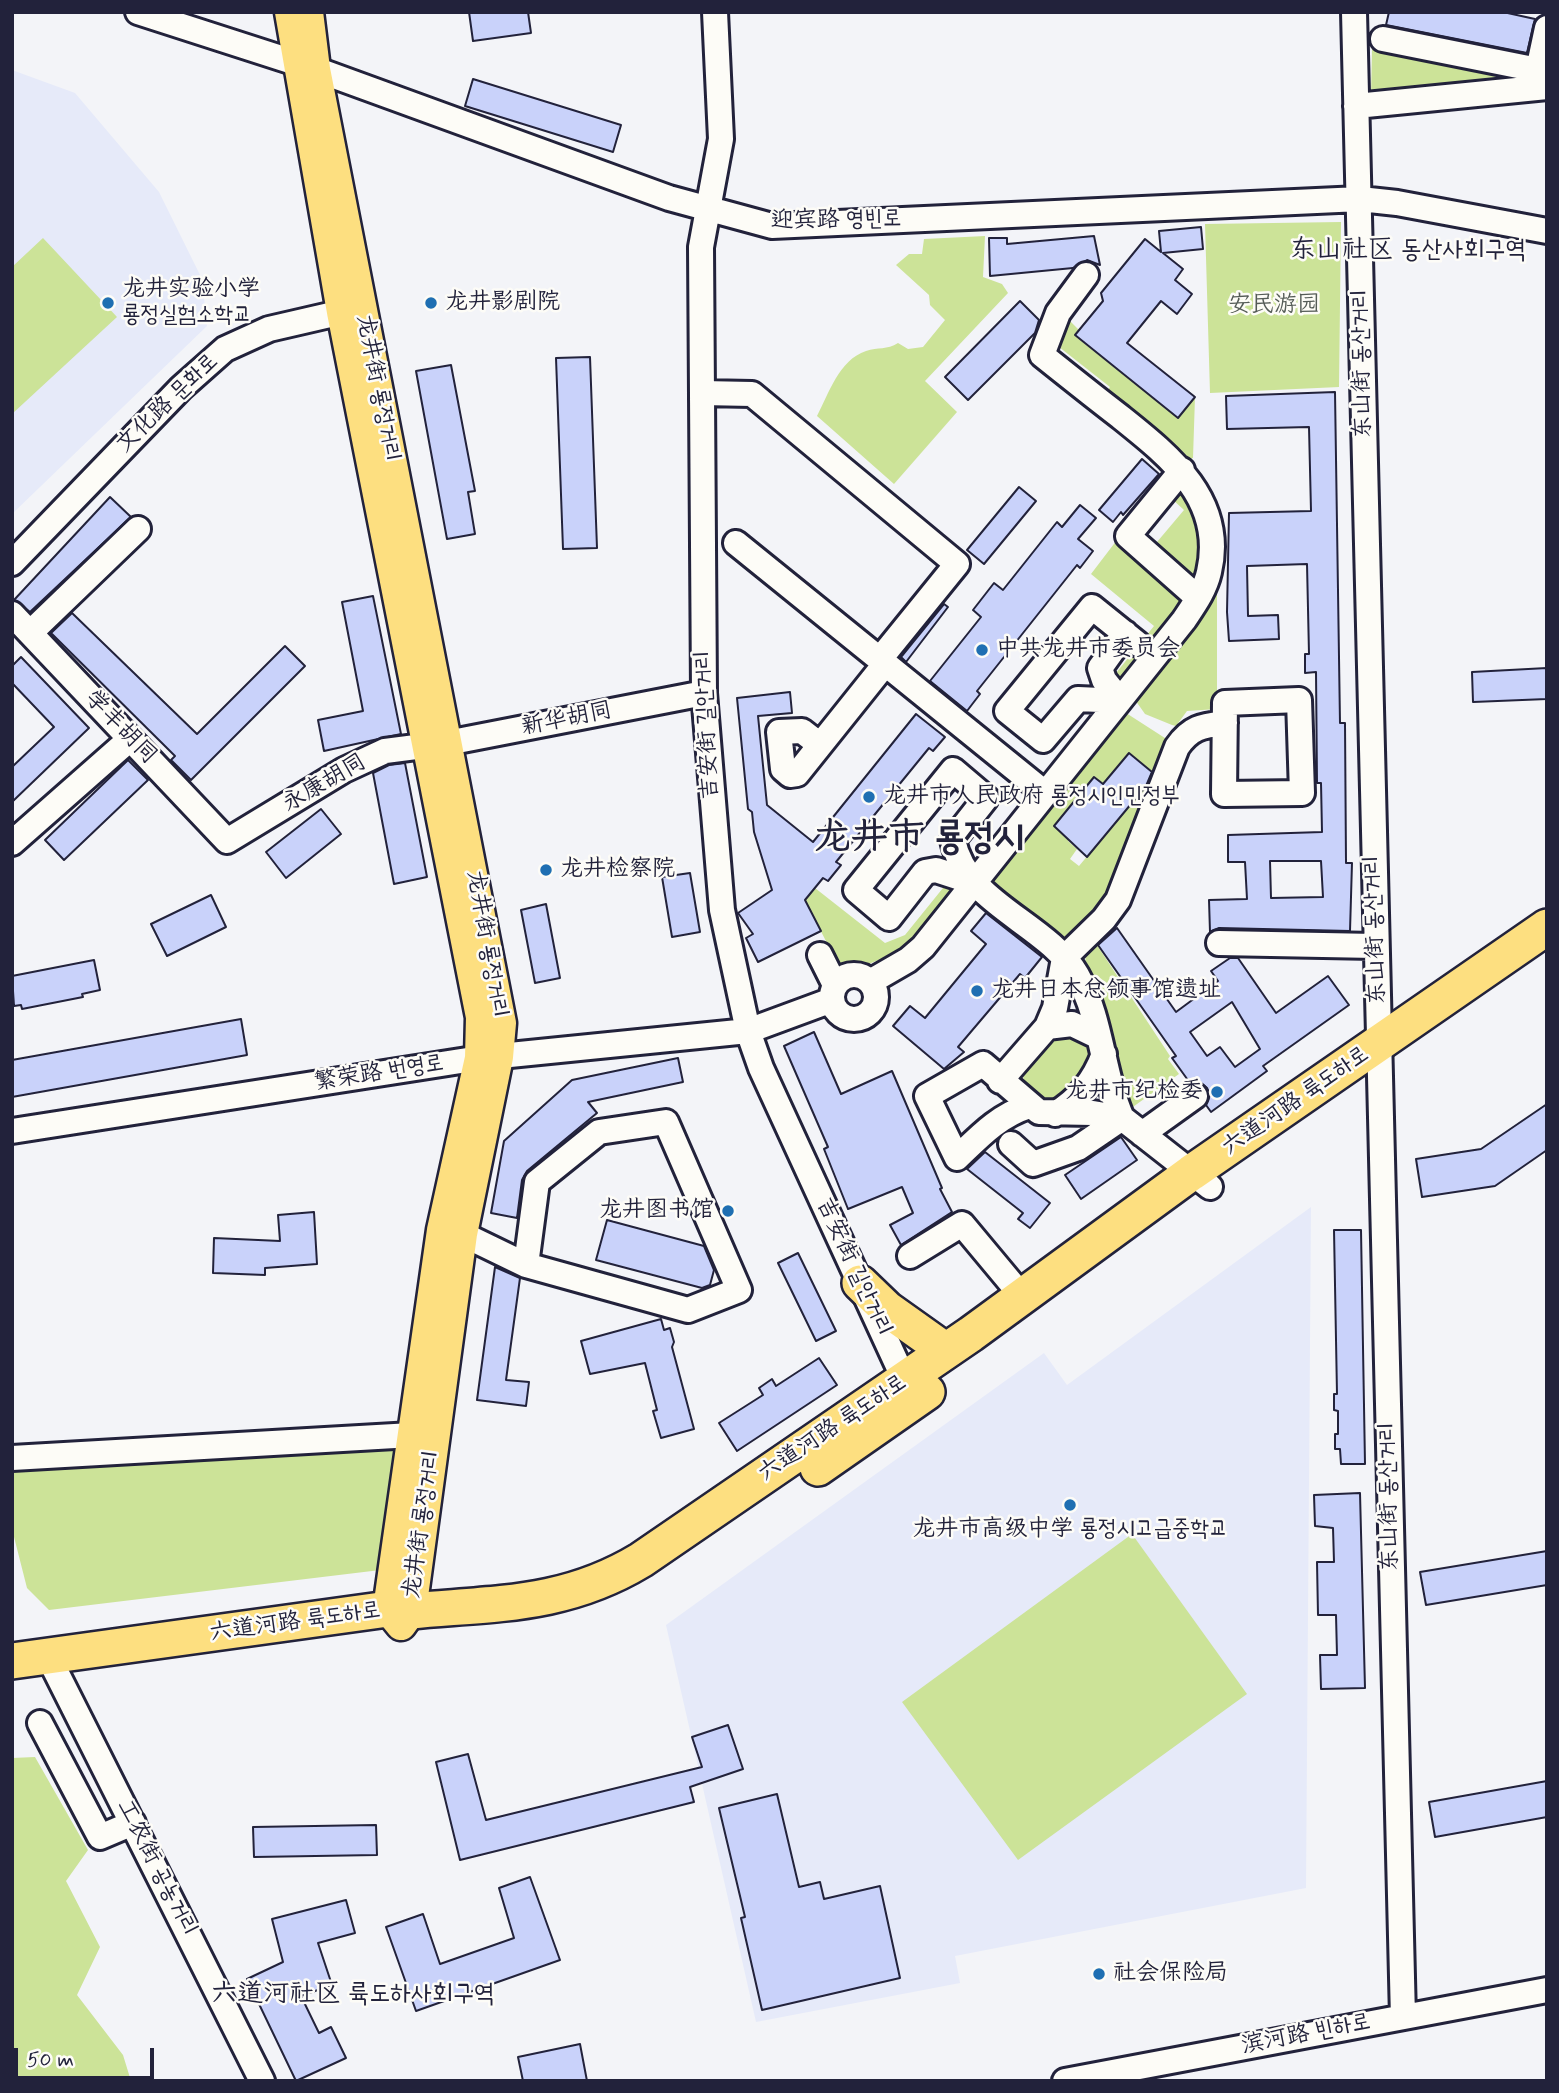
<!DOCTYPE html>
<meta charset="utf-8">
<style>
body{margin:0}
#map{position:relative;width:1559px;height:2093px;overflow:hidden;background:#f3f4f8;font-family:Mynerve,sans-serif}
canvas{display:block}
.frame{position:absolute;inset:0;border:14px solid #22223b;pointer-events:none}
.scale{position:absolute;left:14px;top:2048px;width:140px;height:32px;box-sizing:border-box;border:4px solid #22223b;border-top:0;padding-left:9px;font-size:21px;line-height:24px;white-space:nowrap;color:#22223b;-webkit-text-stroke:5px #fdfcf7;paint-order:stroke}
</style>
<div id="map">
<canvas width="1559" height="2093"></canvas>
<div class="frame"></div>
<div class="scale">50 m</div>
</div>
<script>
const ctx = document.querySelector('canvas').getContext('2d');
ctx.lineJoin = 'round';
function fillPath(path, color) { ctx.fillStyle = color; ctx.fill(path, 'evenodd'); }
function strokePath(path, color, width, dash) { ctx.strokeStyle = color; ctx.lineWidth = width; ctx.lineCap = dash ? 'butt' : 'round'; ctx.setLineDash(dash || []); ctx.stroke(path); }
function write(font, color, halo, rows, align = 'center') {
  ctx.font = font + ' Mynerve,"LXGW WenKai TC","Poor Story",sans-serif'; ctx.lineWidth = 5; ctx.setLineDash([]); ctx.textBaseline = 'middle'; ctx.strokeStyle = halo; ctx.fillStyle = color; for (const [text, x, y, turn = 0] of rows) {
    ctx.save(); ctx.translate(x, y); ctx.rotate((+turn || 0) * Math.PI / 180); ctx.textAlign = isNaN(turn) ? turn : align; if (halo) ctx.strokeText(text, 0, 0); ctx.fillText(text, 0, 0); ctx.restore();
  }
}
const built = new Path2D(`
 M12,70L75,93L159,192L202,279L207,326L12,514Z
 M1311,1207L1306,1888L955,1956L960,1983L756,2022L666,1625L1044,1353L1067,1385Z`);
const green = new Path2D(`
 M1372,49L1513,74L1514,81L1371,96Z
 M1341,222L1339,387L1210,393L1205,224Z
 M985,236L983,277L1002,284L1008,293L925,381L957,412L894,484L817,416C829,393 839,360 866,351C878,347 887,350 898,343L908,349L923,347L945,320L930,305L929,295L896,265L909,254H922L924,239Z
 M43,238L117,317L12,414V267Z
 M1067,318L1079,330L1075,336L1178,418L1195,397L1193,458L1186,460L1105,394L1110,387L1054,343Z
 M1184,484L1201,536L1193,582L1140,540L1146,533L1157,542L1184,510L1172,499Z
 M1120,536L1180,589L1184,604L1124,685L1112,678L1154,626L1091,574Z
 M1217,542V709L1187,711L1176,726L1172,725L1145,714L1133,697Z
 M1123,711L1168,740L1117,889L1066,943L997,888L992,877ZM1129,753L1155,775L1079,866L1070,859L1077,849L1068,841L1103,784Z
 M947,883L955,892L905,949L835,978L831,951L804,898L815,888L885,943L905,935Z
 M1093,939L1170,1056L1168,1059L1179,1074L1130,1109L1122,1099L1106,1013L1085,970L1086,950Z
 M1068,1028L1094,1050L1077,1090L1044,1104L1025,1087C1016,1056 1046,1043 1068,1028Z
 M403,1444L397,1568L49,1610L27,1588L12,1529V1468Z
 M1132,1534L1247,1694L1018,1860L902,1702Z
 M35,1757L88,1850L66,1881L100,1947L77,1995L123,2055L131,2081H12V1758Z`);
const building = new Path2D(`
 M469,12H528L531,33L473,41Z
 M1389,12H1503L1535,19L1527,53L1386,25Z
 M473,79L621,125L613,152L465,106Z
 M1201,227L1203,249L1163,253L1183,269L1175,280L1192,294L1177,314L1161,301L1127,343L1195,397L1178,418L1075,335L1103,301L1101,293L1145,239L1161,252L1159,231Z
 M1094,236L1100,265L1087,260L1073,268L990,276L989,238H1007V244Z
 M1020,301L1039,320L1035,333L968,400L945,377Z
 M590,357L597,548L563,549L556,358Z
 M451,365L475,491L468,492L475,534L447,539L416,371Z
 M1335,392L1340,723H1345L1346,863H1352L1350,931L1219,928L1210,932L1209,900L1247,899L1245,862H1228V835L1322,832L1321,783H1317L1316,672L1305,673V654H1309L1307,564L1247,566L1248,616L1278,615L1279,639L1229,641L1227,612L1229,513L1311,511L1309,427L1227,429L1226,396ZM1270,861H1321L1323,897L1271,898Z
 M1142,459L1159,474L1123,515L1121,512L1113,522L1099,510Z
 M1019,487L1036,501L984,564L967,550Z
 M110,497L131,517L30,612L14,600Z
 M1080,505L1096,518L1078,539L1093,551L1080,568L1077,565L977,691L980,694L967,711L930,681L981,617L973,610L994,583L1003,590L1057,522L1062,527Z
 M373,596L401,734L324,751L318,720L363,711L342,602Z
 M944,604L948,607L906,662L901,657Z
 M72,613L197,734L285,646L305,666L191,780L171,760L175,756L51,633Z
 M21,657L89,728L12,802V767L54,727L12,683V666Z
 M1547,668V699L1473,702L1472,672Z
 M790,692L792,713L758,716L767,805L813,842L916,714L945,737L933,751L929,748L836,862L841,865L828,881L823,878L805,900L821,931L758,962L746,938L753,934L738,913L772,890L754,832L752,812L748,809L737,698Z
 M1129,753L1152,772L1146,786L1087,857L1054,826L1094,777L1103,784Z
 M128,760L148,780L64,860L45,840Z
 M405,763L427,877L394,884L373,773L389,765Z
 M321,809L341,834L286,878L266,852Z
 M690,873L700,932L672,937L662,877Z
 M211,895L226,927L167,956L151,924Z
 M546,904L560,978L535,983L521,910Z
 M986,913L1042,957L1025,978L1020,974L958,1047L964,1052L944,1069L893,1026L910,1006L925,1018L986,944L971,931Z
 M1117,928L1176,1012L1218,981L1211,971L1230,958H1238L1276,1013L1328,976L1349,1005L1263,1066L1267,1071L1211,1112L1206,1105L1210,1095L1207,1088L1200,1082L1190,1083L1172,1058L1176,1056L1098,945ZM1232,1002L1260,1049L1235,1067L1220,1047L1207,1056L1190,1032Z
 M94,960L100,990L82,994L83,997L22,1009L21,1005L14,1006L12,976Z
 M241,1019L247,1055L12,1097V1060Z
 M814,1032L841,1094L892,1071L942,1188L940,1189L952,1212L901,1245L890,1225L913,1213L902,1187L848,1209L824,1149L828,1147L784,1046Z
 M678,1058L683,1082L588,1102L597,1113L527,1171L522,1180L517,1218L491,1213L504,1141L572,1080Z
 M1547,1104V1150L1495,1186L1422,1197L1416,1159L1481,1149Z
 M1121,1137L1137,1160L1081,1199L1065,1175Z
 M985,1152L1050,1203L1030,1228L1018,1219L1023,1213L967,1169Z
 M314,1212L317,1264L265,1268V1275L213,1273L214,1238L280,1241L278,1215Z
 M607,1220L704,1246L714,1270L710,1285L702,1288L596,1260Z
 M1334,1230H1361L1365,1464H1341L1340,1449H1335V1434H1338V1411L1334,1410V1394H1337Z
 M798,1253L836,1331L816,1341L778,1263Z
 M495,1267L520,1278L506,1380L529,1382L526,1406L477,1400Z
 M661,1319L664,1330L670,1328L674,1342L672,1347L694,1429L661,1438L653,1411L657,1410L645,1363L590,1374L581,1341Z
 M819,1358L837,1385L737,1451L719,1423L763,1395L759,1388L772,1379L776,1386Z
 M1360,1493L1365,1688L1321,1689L1320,1655H1337L1336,1615H1318L1317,1562H1334L1333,1528L1315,1526L1314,1495Z
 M1547,1551V1585L1426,1605L1420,1572Z
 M728,1725L743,1769L690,1787L694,1802L460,1860L436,1762L468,1754L486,1820L702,1767L692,1737Z
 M1547,1781V1817L1435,1837L1429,1802Z
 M777,1794L799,1887L820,1882L824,1899L880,1886L900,1978L762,2010L741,1918L745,1917L719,1808Z
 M376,1825L377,1855L254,1857L253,1827Z
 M530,1877L560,1960L416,2011L386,1927L423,1914L440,1964L514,1938L499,1888Z
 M346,1900L355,1933L318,1943L332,1985L301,1996L319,2033L331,2027L346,2058L296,2081L247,1979L283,1962L272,1919Z
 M580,2044L587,2081H523L518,2057Z`);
const minor = new Path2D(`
 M138,12L315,69L669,198L772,226L1360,199L1397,203L1547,231
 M715,12L721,139L701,247L704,693L722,910L748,1031L761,1068L910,1392
 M1354,12L1403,2017
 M1383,39L1538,70
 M1535,84L1547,28
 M1356,106L1547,87
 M702,393L752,394L957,564L880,659
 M1182,470L1128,536L1198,598
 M736,543L1045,793
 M12,563L181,388L225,349L269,329L360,308
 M12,614L227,841L344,770L385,751L447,743L704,693
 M30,633L138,529
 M1120,700L1104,680L1100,668L1125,633
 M1299,700L1302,793L1224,794L1225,703Z
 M1112,710L1100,700L1078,699L1043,740L1007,711L1092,607L1138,644
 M820,745L802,731L779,732L783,769L790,775L797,774L885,664
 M12,843L130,739
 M973,882L936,870L925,872L889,918L856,890L953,770L986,798L953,840C966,905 1046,922 1077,975C1102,1019 1102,1073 1122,1118
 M1219,943L1375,946
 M820,955L835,985
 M832 997a22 22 0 1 1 44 0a22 22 0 1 1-44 0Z
 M870,982L908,960L923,947L1184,620C1194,605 1205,590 1209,572C1226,499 1168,455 1118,415C1092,395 1067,375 1042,355L1058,313L1086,275
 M1047,1027L1072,1024L1099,1037
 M1000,1081L1047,1027L1055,1008L1064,958L1104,919L1118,900L1177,747C1191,727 1202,726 1225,723
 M1029,1106C998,1116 979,1137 957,1158L927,1096L983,1064L1039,1112L1093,1113L1122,1118L1210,1187
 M1055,1114C1079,1099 1094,1081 1104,1054
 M12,1131L480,1058L748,1031L832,1000
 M1142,1134L1195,1096
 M1011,1144L1033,1164L1078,1148L1122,1118
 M446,1231L462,1234L526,1265L688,1310L739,1290L666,1122L599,1132L537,1182L526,1265
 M910,1256L962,1224L1022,1296
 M12,1458L412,1435
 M48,1656L262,2081
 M40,1723L100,1837L133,1823
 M1065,2081L1547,1990`);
const major = new Path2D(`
 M290,12L342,312L481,1017L480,1058L442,1230L388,1609L401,1625L411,1611L462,1234L498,1057L501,1023L315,69L308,12`);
const highway = new Path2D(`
 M860,1283L887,1309L946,1351
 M818,1468L927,1392
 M12,1661L388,1609L411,1611C497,1603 565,1606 641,1560L971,1334L1191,1173L1547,927`);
const markers = [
 [108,303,7,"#1f6fb2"],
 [431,303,7,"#1f6fb2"],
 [982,650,7,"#1f6fb2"],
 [869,797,7,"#1f6fb2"],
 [546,870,7,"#1f6fb2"],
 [977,991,7,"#1f6fb2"],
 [1217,1092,7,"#1f6fb2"],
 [728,1211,7,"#1f6fb2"],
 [1070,1505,7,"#1f6fb2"],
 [1099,1974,7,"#1f6fb2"]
];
const streetNames = [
 ["迎宾路 영빈로",836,221,-1],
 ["东山街 동산거리",1363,364,-91],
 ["龙井街 룡정거리",377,388,79],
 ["文化路 문화로",168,404,-44],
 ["新华胡同",567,720,-11],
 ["吉安街 길안거리",708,725,-93],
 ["学丰胡同",120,728,46],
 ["永康胡同",325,784,-30],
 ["东山街 동산거리",1376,930,-92],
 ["龙井街 룡정거리",486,944,80],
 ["繁荣路 번영로",379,1074,-9],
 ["六道河路 륙도하로",1296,1102,-35],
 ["吉安街 길안거리",853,1267,65],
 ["六道河路 륙도하로",833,1429,-34],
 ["东山街 동산거리",1390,1497,-91],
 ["龙井街 룡정거리",423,1525,-82],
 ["六道河路 륙도하로",295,1623,-8],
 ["工农街 공농거리",156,1868,63],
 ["滨河路 빈하로",1306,2035,-11]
];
const poiNames = [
 ["龙井实验小学",122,290],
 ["룡정실험소학교",122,316],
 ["龙井影剧院",445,303],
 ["中共龙井市委员会",996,650],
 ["龙井市人民政府 룡정시인민정부",883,797],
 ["龙井检察院",560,870],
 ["龙井日本总领事馆遗址",991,991],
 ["龙井市纪检委",1203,1092,"right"],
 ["龙井图书馆",714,1211,"right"],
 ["龙井市高级中学 룡정시고급중학교",1070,1530,"center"],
 ["社会保险局",1113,1974]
];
const parkNames = [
 ["安民游园",1274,306]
];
const quarterNames = [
 ["东山社区 동산사회구역",1408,252],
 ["六道河社区 륙도하사회구역",353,1996]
];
const townNames = [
 ["龙井市 룡정시",919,840]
];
fillPath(built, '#e6eaf9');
fillPath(green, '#cce398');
fillPath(building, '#c9d2fa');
strokePath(building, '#22223b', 2);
strokePath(minor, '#22223b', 30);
strokePath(major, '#22223b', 35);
strokePath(highway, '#22223b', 40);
strokePath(minor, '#fdfcf7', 24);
strokePath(major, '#fddf80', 30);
strokePath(highway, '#fddf80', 35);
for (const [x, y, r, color] of markers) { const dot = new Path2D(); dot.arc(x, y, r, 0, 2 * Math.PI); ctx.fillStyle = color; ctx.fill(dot); strokePath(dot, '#fdfcf7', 2.5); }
write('23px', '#22223b', '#fdfcf7', streetNames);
write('23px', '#22223b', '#fdfcf7', poiNames, 'left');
write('23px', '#555c57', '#fdfcf7', parkNames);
write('26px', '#22223b', '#fdfcf7', quarterNames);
write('bold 37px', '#22223b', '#fdfcf7', townNames);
</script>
